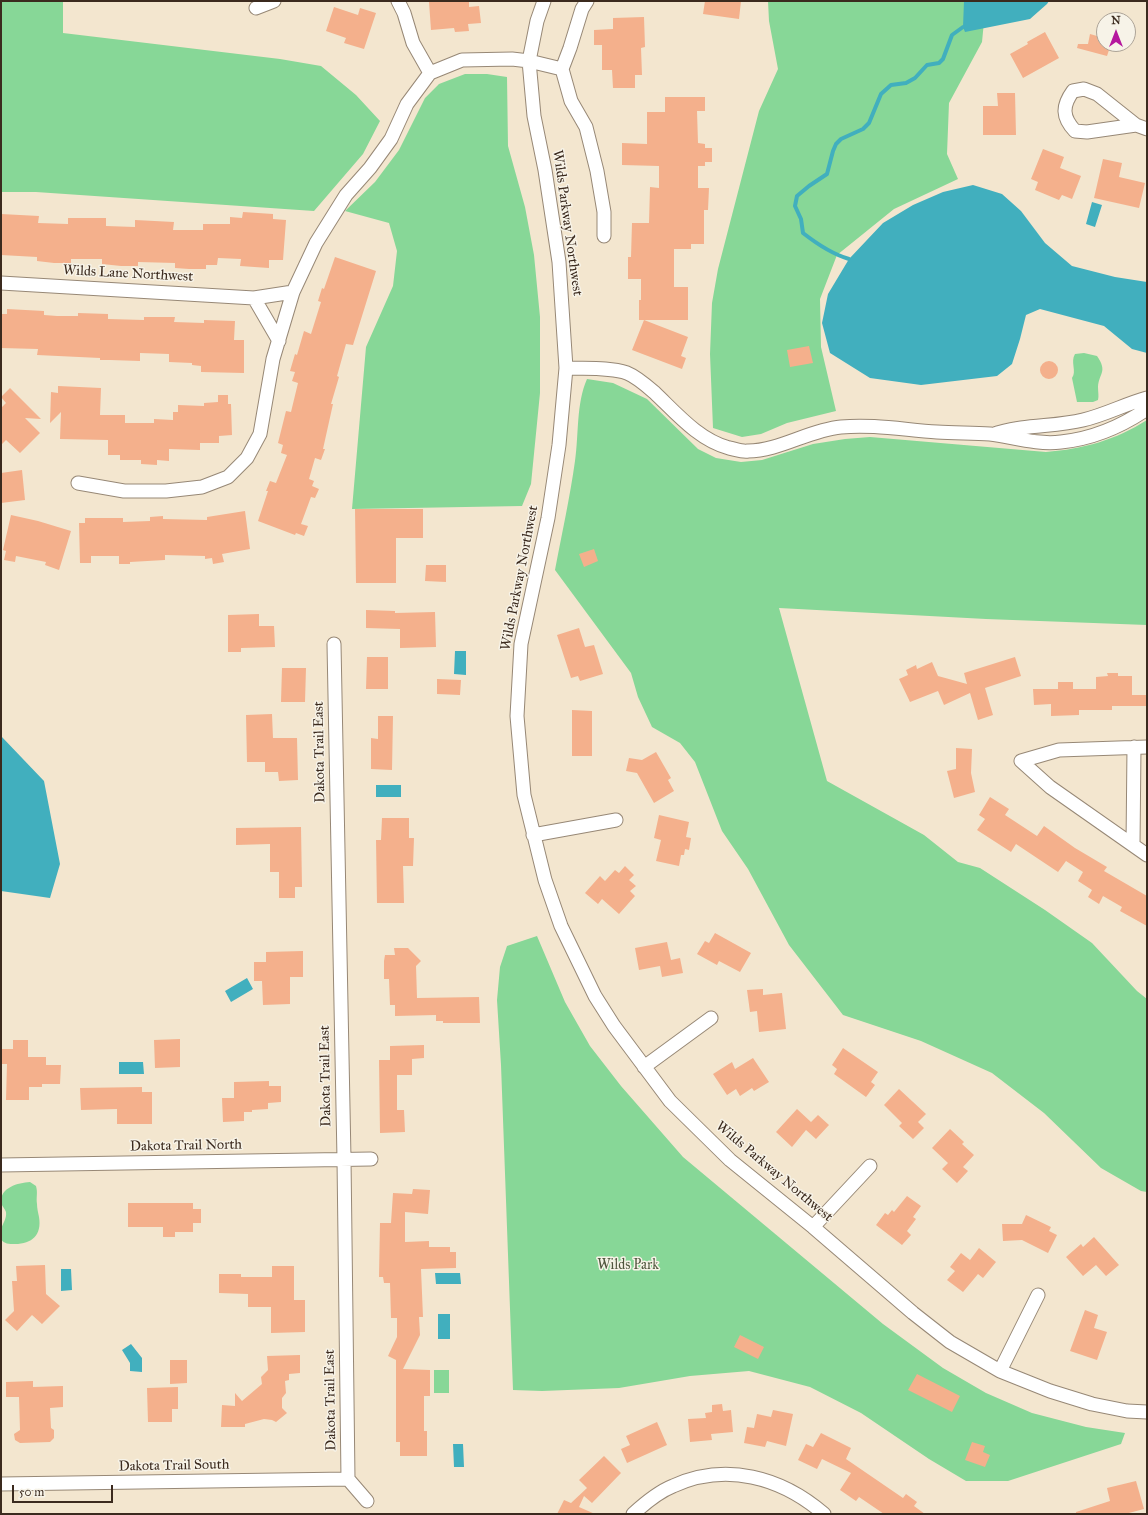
<!DOCTYPE html>
<style>
body{margin:0}
#map{position:relative;width:1148px;height:1515px;overflow:hidden;background:#f3e6cf;font-family:"IM FELL Great Primer",serif}
canvas{display:block}
.frame{position:absolute;inset:0;border:2px solid #3b2a1e;pointer-events:none}
.north{position:absolute;left:1096px;top:12px;width:40px;height:40px;box-sizing:border-box;background:#f7f3e8;border:1px solid #aca397;border-radius:50%;rotate:0deg;font-size:11px;font-weight:700;line-height:16px;text-align:center;color:#3b2a1e}
.north::after{content:'';display:block;margin:auto;width:14px;height:18px;background:#b5179e;clip-path:polygon(50% 0,100% 100%,50% 72%,0 100%)}
.scale{position:absolute;left:12px;top:1485px;width:101px;height:18px;box-sizing:border-box;border:2px solid #3b2a1e;border-top:0;padding-left:5px;font-size:12px;line-height:14px;white-space:nowrap;color:#3b2a1e;-webkit-text-stroke:3px #f7f3e8;paint-order:stroke}
</style>
<div id="map">
<canvas width="1148" height="1515"></canvas>
<div class="frame"></div>
<div class="north">N</div>
<div class="scale">50 m</div>
</div>
<script>
const ctx = document.querySelector('canvas').getContext('2d');
ctx.lineJoin = 'round';
function fillPath(path, color) { ctx.fillStyle = color; ctx.fill(path, 'evenodd'); }
function strokePath(path, color, width, dash) { ctx.strokeStyle = color; ctx.lineWidth = width; ctx.lineCap = dash ? 'butt' : 'round'; ctx.setLineDash(dash || []); ctx.stroke(path); }
function write(font, color, halo, rows, align = 'center') {
  ctx.font = font + ' "IM FELL Great Primer",serif'; ctx.lineWidth = 3; ctx.setLineDash([]); ctx.textBaseline = 'middle'; ctx.strokeStyle = halo; ctx.fillStyle = color; for (const [text, x, y, turn = 0] of rows) {
    ctx.save(); ctx.translate(x, y); ctx.rotate((+turn || 0) * Math.PI / 180); ctx.textAlign = isNaN(turn) ? turn : align; if (halo) ctx.strokeText(text, 0, 0); ctx.fillText(text, 0, 0); ctx.restore();
  }
}
const green = new Path2D(`
 M1,1H63V33L280,59L321,66L356,95L380,121L363,154L314,211L36,192H1Z
 M768,1H986L982,42L949,103L947,154L958,179L894,209L837,255L820,299L821,347L836,411L787,423L761,434L742,437L713,428L710,354L712,303L718,269L759,111L778,69L769,21Z
 M465,74H487L507,77L508,146L525,207L534,255L540,317V393L531,484L522,506L352,509L366,347L393,286L397,251L389,223L345,211L375,182L399,150L425,98L439,84Z
 M1084,353L1097,356C1108,372 1099,373 1098,387C1098,392 1099,396 1098,400L1093,402H1077L1072,378C1077,371 1070,362 1075,354Z
 M587,379L613,383L647,399L698,449L716,458L741,462L762,460L813,444L845,439L870,437L1046,452C1083,449 1116,440 1147,420V625L986,619L779,608L827,781L924,835L958,862L980,868L1045,910L1092,943L1137,991L1147,999V1192L1141,1191L1101,1168L1044,1113L992,1073L921,1041L843,1015L789,945L748,869L722,831L695,762L680,743L652,727L638,697L631,673L555,570C562,533 570,497 575,461C579,434 576,404 587,379Z
 M537,936L565,1002L590,1046L621,1086L683,1157L883,1324L943,1368L986,1393L1032,1413L1086,1427L1125,1433L1121,1444L1008,1481H966L929,1459L861,1413L810,1387L749,1371L690,1376L619,1388L542,1391L513,1390L501,1065L497,1000L500,967L507,946Z
 M30,1182L36,1186C38,1193 36,1197 37,1204C37,1208 38,1212 39,1217C42,1235 32,1244 15,1244C9,1244 4,1244 1,1239C1,1236 0,1233 1,1230C2,1224 7,1219 6,1212C5,1209 2,1206 1,1203C0,1187 18,1183 30,1182Z
 M434,1370H449V1393H434Z`);
const water = new Path2D(`
 M964,1H1049L1047,4L1030,19L965,32L963,27Z
 M973,185L1002,194L1021,211L1045,243L1072,266L1115,277L1147,282V353L1132,349L1104,326L1040,309L1026,315L1020,339L1012,364L997,376L921,385L870,378L830,353L822,323L828,294L849,259L883,223L913,205L943,192Z
 M1092,202L1102,205L1095,227L1086,224Z
 M455,651H466V675L454,674Z
 M1,736L44,781L60,864L50,898L1,891Z
 M376,785H401V797H376Z
 M247,978L253,989L231,1002L225,991Z
 M119,1062H143L144,1074H119Z
 M61,1269H71L72,1290L61,1291Z
 M435,1273H460L461,1284H436Z
 M438,1314H450V1339H438Z
 M131,1344L142,1358V1372L130,1371V1363L122,1350Z
 M453,1444H463L464,1467H454Z`);
const stream = new Path2D(`
 M849,259C832,254 817,244 803,233L801,219L795,206L797,196L809,186L827,174L833,151L836,144L841,139L863,129L869,123L881,94L891,85L906,83L915,78L927,65L939,63L943,59L952,35L963,27`);
const building = new Path2D(`
 M442,1H469V7L479,6L481,23L468,24L469,31L455,32L454,28L431,30L429,2Z
 M705,1H741L739,19L703,14Z
 M334,7L358,15L360,8L376,13L364,49L344,43L346,38L326,31Z
 M644,17L645,47L641,48L642,75H635V88H613L612,70H602V45H594V30L613,29V18Z
 M1045,32L1059,58L1023,78L1010,54L1028,44L1027,42Z
 M1090,34L1104,38V44H1111L1107,56L1077,48L1078,44H1088Z
 M997,93H1015L1016,135H983V106H998Z
 M665,97H705V111H697L698,143L705,144V148H712V162H705V166H698V188H709L708,210H704V244H691V249H674V287H688V320H639V300H641V279H628V257H631L632,223H649L650,187L659,188V166L622,165V143L647,144V112H665Z
 M1043,149L1064,157L1060,168L1081,176L1072,199L1062,195L1059,200L1035,190L1038,182L1031,179Z
 M1103,159L1122,163L1119,177L1145,183L1139,208L1094,198Z
 M243,212L273,214V219L286,220L283,260H269V268L240,266L241,259L218,258L217,265H206V269H189L175,268V263L138,262V266H121L102,264V259H71V263H54L37,261V257L1,255V214L39,216L38,223L68,224V218H106V226L135,227V220L174,222L173,230H203V224H230V217L242,218Z
 M335,257L376,271L353,345L346,344L337,376L339,377L331,404H333L323,449H325L321,460L315,458L309,479L314,481L312,486L319,489L315,498L311,497L301,524L308,526L304,536L296,533L295,535L258,521L268,491H266L270,481L276,483L287,455L281,453L283,445L278,443L286,411L291,412L298,383L292,381L295,372L290,371L295,354L297,355L304,331L311,334L321,302L318,301L322,288L324,289Z
 M7,309L44,311V315L57,316H78V313L108,314V319L144,320V317H175L174,322L204,323V320L235,321L234,340H244V373L201,372V366L192,365V363L169,362V354L140,353V361L110,360H100V358L37,355L38,349L1,348V314H7Z
 M644,320L688,337L681,356L686,358L682,369L632,350Z
 M809,346L813,363L790,367L787,350Z
 M1040 370a9 9 0 1 1 18 0a9 9 0 1 1-18 0Z
 M58,386L101,388L100,415H125V423H154V419L173,420V412H178V405L204,406V403L218,402V395H228V404H231L232,435L219,436V443H200V450L169,449V461L157,460V465L141,464V460H120V455H108V440L60,439L61,412L50,423L51,392L58,393Z
 M10,388L41,419L25,418L40,433L20,453L6,440L1,445V408L6,403L1,397Z
 M22,470L25,500L1,503V473Z
 M355,509H423V538H396V583H356Z
 M245,511L250,549L222,554L224,562L213,564L212,558L205,559V556L165,555V560L130,562V564H119V556H91V563H80L79,523H85V518H123V522L150,521V517L163,516V519L207,520V517Z
 M11,515L38,521L71,531L59,570L45,565L46,562L16,556L15,562L4,560L6,551L3,550Z
 M594,549L598,561L584,567L579,554Z
 M426,565H446V582L425,581Z
 M366,610L395,611V613L435,612L436,647L400,648V629L366,628Z
 M259,614V626H274L275,647L241,648V652H228V615Z
 M579,628L585,647L594,645L603,674L580,681L578,676L571,678L557,635Z
 M367,657H388V689H366Z
 M1015,657L1021,676L985,688L993,715L978,720L970,693L944,705L938,691L910,702L899,679L908,675L906,670L916,665L917,669L932,662L938,676L967,684L964,673Z
 M282,668H306L305,702H281Z
 M1107,673H1118V676H1132V695H1147V706H1112V710H1079V715L1051,716V704L1034,705L1033,689H1058V682H1073V689H1096V677L1108,676Z
 M437,679L461,680L460,695L437,694Z
 M572,710L592,711V756H572Z
 M272,714L273,738H297L298,780L279,781L278,772H265V762H247L246,715Z
 M378,716H393L392,770L371,769V738L378,739Z
 M956,748L972,749L971,773L975,792L954,798L947,771L956,769Z
 M656,752L671,778L668,780L674,791L654,803L637,773L626,771L629,758L642,760Z
 M990,797L1009,809L1005,815L1037,836L1044,826L1075,848L1107,867L1104,871L1147,896V926L1120,911L1122,907L1103,896L1099,904L1088,897L1092,890L1078,881L1083,872L1066,861L1058,872L1016,844L1011,852L977,830L985,819L979,815Z
 M659,815L689,822L686,837L691,838L689,850L685,849L684,855H681L679,866L656,861L661,840L654,838Z
 M382,818H409V838H414L413,866H403L404,903H377L376,840H381Z
 M301,827L302,887H295V898H279V872H270V844L236,845V828Z
 M625,866L634,875L629,880L636,886L630,891L635,896L619,914L602,899L598,904L585,893L600,876L605,881L615,870L619,873Z
 M715,933L751,953L740,972L719,961L717,965L697,954L705,941L709,943Z
 M667,942L671,960L680,958L683,973L662,977L660,966L639,970L635,948Z
 M394,948H408L421,961L416,966L417,998L479,997L480,1023H443V1021H436V1015L395,1016V1005H390L389,979H384V961L385,955H395Z
 M303,951V977H290V1004L263,1005L262,981H254V962H266V952Z
 M763,989V995L782,993L786,1029L759,1032L757,1011L750,1012L747,990Z
 M180,1039V1067L155,1068L154,1040Z
 M13,1040H28V1057H46V1065H61L60,1084H42V1087H29V1100H6L7,1064H1V1049H13Z
 M424,1045V1058L412,1059V1075H397V1110H404L405,1132L380,1133L379,1060H390V1046Z
 M843,1048L878,1072L871,1082L875,1085L866,1097L834,1074L837,1069L832,1065Z
 M753,1058L769,1082L754,1091L752,1088L740,1096L736,1089L727,1095L713,1074L732,1062L735,1069Z
 M269,1081V1086H281V1102L268,1103V1109L252,1110V1112H244V1121L223,1122L222,1098H234V1082Z
 M142,1087V1092H152V1124H117V1109L81,1110L80,1088Z
 M899,1089L926,1114L918,1122L924,1128L913,1139L899,1126L902,1123L884,1105Z
 M797,1109L811,1122L818,1115L829,1125L816,1139L806,1130L792,1147L776,1132Z
 M950,1129L964,1142L962,1144L974,1155L963,1167L968,1171L957,1183L942,1169L948,1163L932,1148Z
 M413,1189L430,1190L428,1214L405,1212V1242L429,1241V1247H450V1252H456V1268L421,1269L423,1317H419L420,1335L403,1369L430,1370V1396H424V1431H427V1456H400V1442H396V1360L388,1356L397,1337V1318H391L390,1283H384L383,1277H379L380,1223H391L393,1193L412,1194Z
 M907,1196L921,1206L913,1217L916,1219L907,1231L911,1235L902,1245L876,1225L885,1213L888,1215L892,1210L894,1212Z
 M128,1203H193V1209H201V1223H193V1232H175V1237H163V1227H128Z
 M1026,1215L1051,1227L1049,1231L1057,1235L1048,1253L1022,1240L1003,1241L1002,1224H1022Z
 M1094,1237L1119,1265L1106,1276L1096,1265L1083,1276L1066,1257L1081,1244L1083,1247Z
 M979,1248L996,1262L983,1278L978,1274L963,1292L947,1280L955,1271L950,1267L961,1253L970,1260Z
 M45,1265L46,1294L60,1306L42,1324L32,1315L17,1331L5,1320L14,1311L12,1281H17L16,1266Z
 M272,1266H294V1300H305V1332L271,1333V1307H248V1294L219,1293V1274H241V1277H272Z
 M1085,1310L1098,1315L1094,1328L1107,1332L1097,1360L1070,1351Z
 M740,1335L764,1347L758,1359L734,1347Z
 M300,1355V1373L289,1374V1380L285,1381L286,1393L282,1398V1408L287,1413L276,1422L272,1420L264,1419L245,1424V1427H221L222,1405L235,1406V1393L242,1401L262,1384L261,1377L268,1370L267,1356Z
 M170,1360H187V1383L170,1384Z
 M917,1374L960,1396L952,1412L908,1390Z
 M33,1381V1387L63,1386V1407L50,1408L51,1428L54,1430V1438L50,1442L20,1443L15,1440L14,1434L20,1430L19,1397H6V1382Z
 M178,1387V1409H172V1422H148L147,1388Z
 M722,1404L723,1411L731,1410L733,1432L711,1434L712,1440L690,1442L688,1419L706,1418L705,1413L712,1412V1405Z
 M773,1410L793,1414L786,1446L767,1441L765,1447L744,1443L747,1427L754,1428L757,1414L771,1417Z
 M657,1422L667,1445L627,1463L621,1449L630,1445L626,1436Z
 M821,1433L851,1448L846,1459L903,1498L906,1494L917,1502L914,1506L925,1514H884L859,1497L856,1501L840,1490L851,1473L822,1459L817,1469L798,1460L806,1444L813,1447Z
 M972,1442L985,1446L983,1452L990,1455L985,1467L965,1460Z
 M604,1456L621,1473L592,1503L584,1496L579,1507L595,1514H557L564,1500L571,1503L587,1488L579,1480Z
 M1136,1481L1144,1509L1125,1514H1076V1512L1110,1501L1107,1488Z`);
const minor = new Path2D(`
 M398,1L404,13L413,43L430,73
 M544,1L537,21L529,61L534,116L545,170L559,262L566,368L559,445L548,518L521,644L517,716L524,795L545,880L561,926L595,996L614,1026L670,1101L730,1160L813,1227L913,1313L950,1342L1000,1371L1050,1391L1092,1404L1127,1411L1147,1412
 M256,8L274,1
 M562,69L570,48L582,9L587,1
 M1136,125L1087,132L1075,131C1062,117 1062,106 1073,91L1084,89L1097,94L1136,125L1147,129
 M1,283L254,298L293,292
 M254,298L279,341
 M566,368C586,369 608,367 627,373C637,377 647,386 655,393C677,414 699,440 729,448C735,449 742,452 748,451C779,451 809,430 841,427C873,424 905,430 937,432C954,433 972,433 990,434C1013,437 1037,445 1061,442C1091,439 1122,426 1147,409
 M997,433C1005,431 1013,429 1021,428C1042,425 1063,425 1083,420C1105,415 1125,404 1147,398
 M78,483L124,491H166L202,487L228,477L247,458L260,434L273,359L293,292L316,243L346,195L370,168L391,139L407,104L430,73L462,60L512,59L529,61L562,69L571,101L586,127L597,171L604,212V236
 M334,644L344,1159L348,1479L367,1501
 M1147,747L1059,750L1021,761L1050,787L1147,855
 M533,835L616,820
 M1133,845L1134,747
 M644,1067L711,1018
 M1,1165L371,1159
 M813,1227L870,1166
 M1000,1371L1038,1295
 M1,1484L348,1479
 M633,1514C645,1503 658,1492 673,1486C726,1462 781,1477 824,1514`);
const streetNames = [
 ["Wilds Parkway Northwest",567,223,82],
 ["Wilds Lane Northwest",128,274,3],
 ["Wilds Parkway Northwest",520,578,-79],
 ["Dakota Trail East",320,752,-91],
 ["Dakota Trail East",326,1076,-91],
 ["Dakota Trail North",186,1146,-1],
 ["Wilds Parkway Northwest",774,1172,40],
 ["Dakota Trail East",331,1400,-91],
 ["Dakota Trail South",174,1466,-1]
];
const parkNames = [
 ["Wilds Park",628,1266]
];
fillPath(green, '#87d797');
fillPath(water, '#41afbe');
strokePath(stream, '#41afbe', 4);
fillPath(building, '#f4b08c');
strokePath(minor, '#978876', 15);
strokePath(minor, '#fff', 13);
write('14px', '#3b2a1e', '#f7f3e8', streetNames);
write('14px', '#4e553c', '#f7f3e8', parkNames);
</script>
